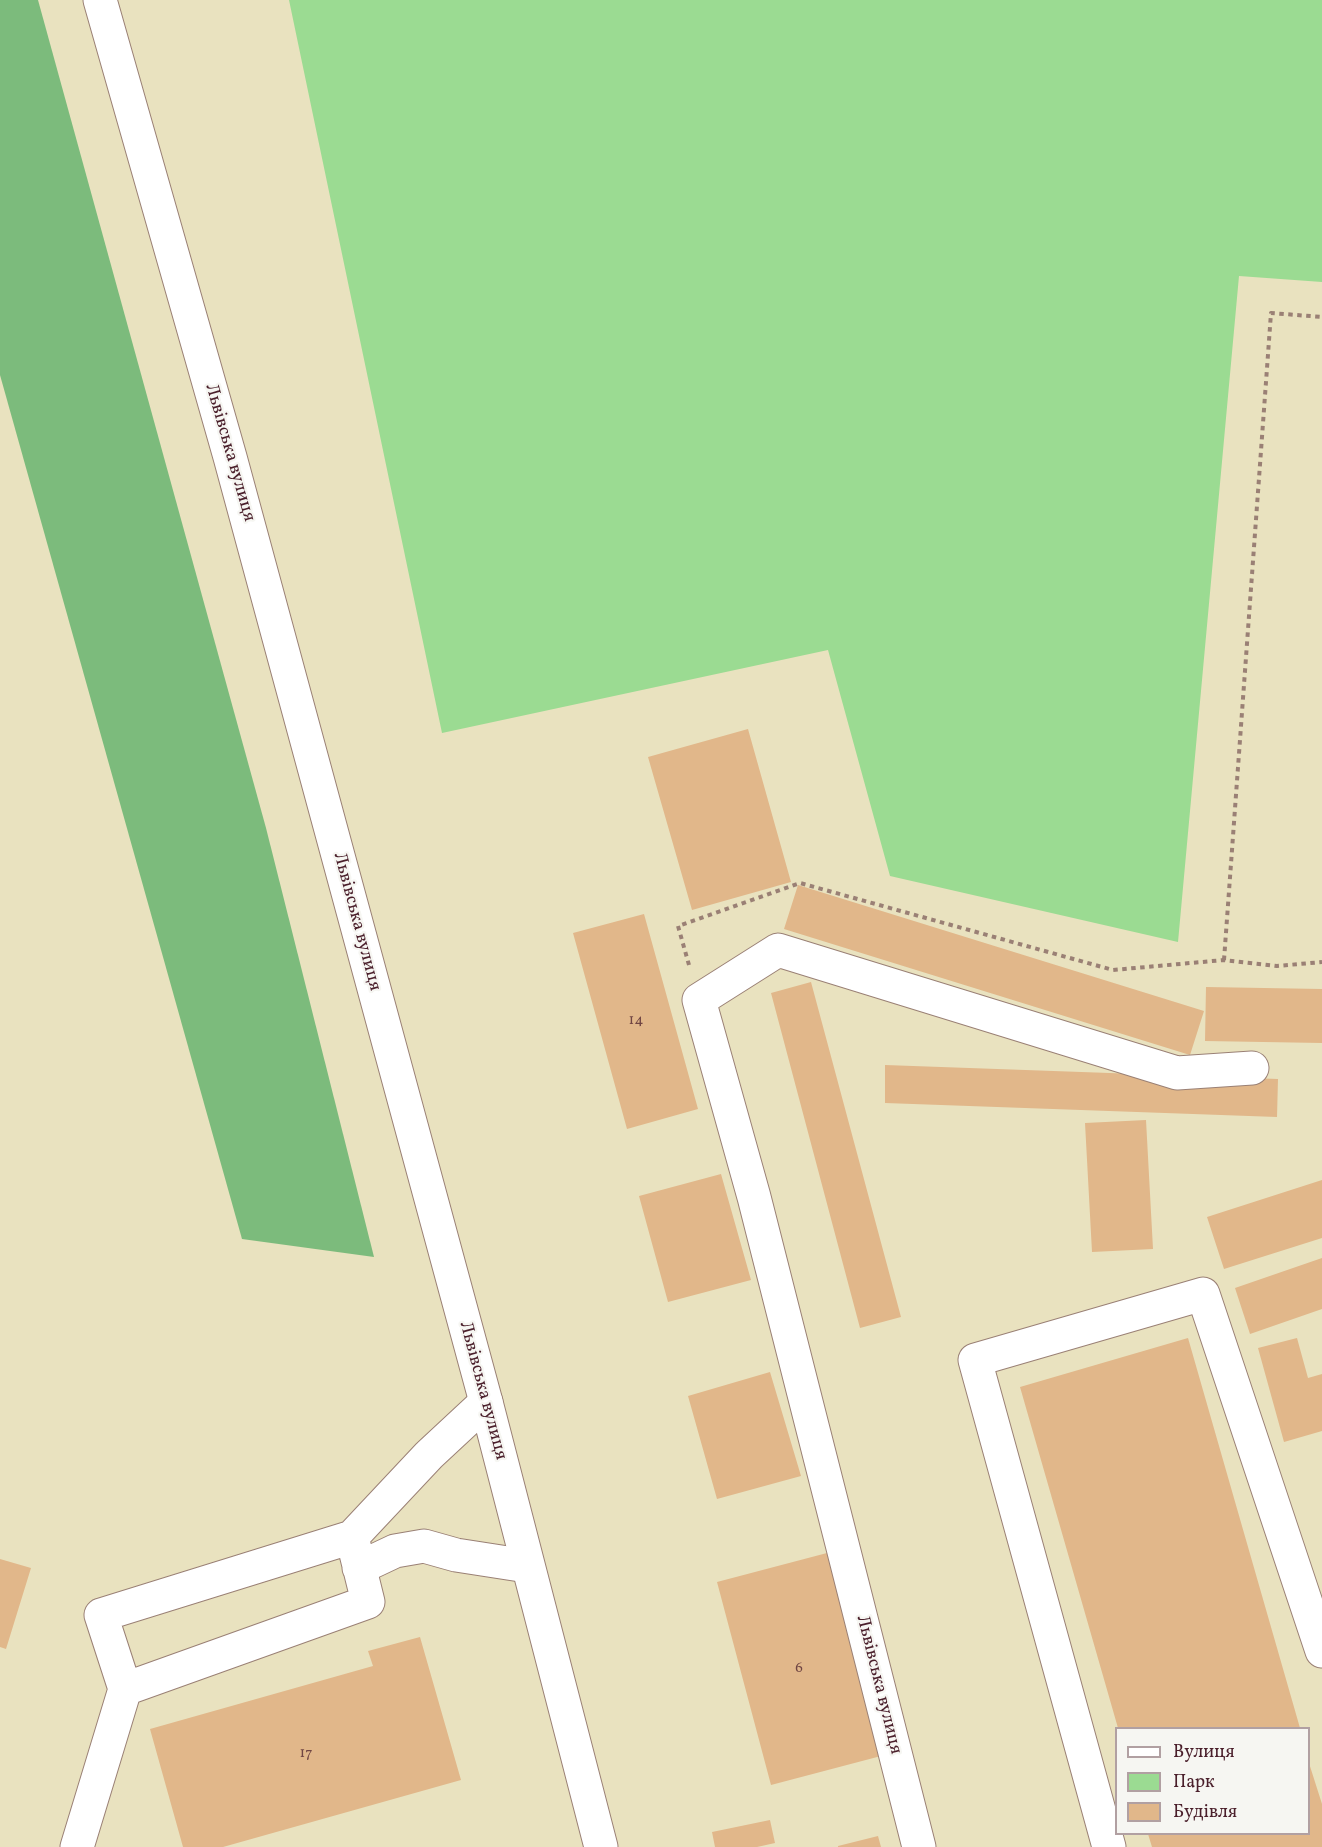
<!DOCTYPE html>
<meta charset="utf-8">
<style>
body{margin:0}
#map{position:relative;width:1322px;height:1847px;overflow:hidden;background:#e9e2bf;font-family:Vollkorn,serif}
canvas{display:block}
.legend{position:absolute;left:1115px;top:1727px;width:195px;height:108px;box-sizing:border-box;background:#f6f6f2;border:2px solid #b1a0a2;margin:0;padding:8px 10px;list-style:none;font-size:18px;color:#4a1f2b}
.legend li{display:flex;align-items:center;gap:12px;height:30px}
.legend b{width:30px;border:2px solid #b1a0a2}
</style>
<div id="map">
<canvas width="1322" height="1847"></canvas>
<ul class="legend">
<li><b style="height:8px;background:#fff"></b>Вулиця</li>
<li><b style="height:16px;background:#9bdb92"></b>Парк</li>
<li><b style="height:16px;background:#e1b78a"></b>Будівля</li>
</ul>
</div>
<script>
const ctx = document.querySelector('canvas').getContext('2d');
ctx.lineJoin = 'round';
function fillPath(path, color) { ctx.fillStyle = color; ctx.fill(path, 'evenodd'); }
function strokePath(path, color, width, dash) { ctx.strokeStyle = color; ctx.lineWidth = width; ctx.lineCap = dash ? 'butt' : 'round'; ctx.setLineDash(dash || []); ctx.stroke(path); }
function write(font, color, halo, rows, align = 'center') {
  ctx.font = font + ' Vollkorn,serif'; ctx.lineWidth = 4.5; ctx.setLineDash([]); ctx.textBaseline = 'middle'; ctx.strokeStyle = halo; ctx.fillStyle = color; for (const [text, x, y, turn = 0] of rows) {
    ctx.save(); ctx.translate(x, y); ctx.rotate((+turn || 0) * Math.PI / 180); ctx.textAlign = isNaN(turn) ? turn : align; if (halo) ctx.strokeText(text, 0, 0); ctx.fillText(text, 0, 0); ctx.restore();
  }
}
const green = new Path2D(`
 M289,0H1322V282L1239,276L1178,942L890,876L828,650L442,733Z`);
const forest = new Path2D(`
 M0,0H38L266,828L374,1257L242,1239L0,375Z`);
const building = new Path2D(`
 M748,729L791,882L692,910L648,757Z
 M798,885L1204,1011L1190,1055L784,929Z
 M644,914L698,1109L627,1129L573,933Z
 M811,982L901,1317L860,1328L771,993Z
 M1206,987L1322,989V1043L1205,1041Z
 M885,1065L1278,1079L1277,1117L885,1103Z
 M1146,1120L1153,1249L1092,1252L1085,1123Z
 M721,1174L751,1280L668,1302L639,1196Z
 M1322,1180V1238L1224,1269L1207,1217Z
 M1322,1258V1309L1250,1334L1235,1288Z
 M1188,1338L1300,1728H1118L1020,1387Z
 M1297,1338L1308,1378L1322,1374V1431L1284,1442L1258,1348Z
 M770,1372L801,1476L717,1499L688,1396Z
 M827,1553L881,1756L771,1785L717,1582Z
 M0,1559L31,1568L6,1649L0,1647Z
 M420,1637L461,1780L223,1847H183L150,1729L373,1666L368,1651Z
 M1308,1760L1322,1804V1847H1152L1148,1834H1308Z
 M770,1820L775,1843L757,1847H715L712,1832Z
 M878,1836L881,1847H838V1846Z`);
const path = new Path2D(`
 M1224,960L1271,313L1322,317
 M689,965L678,926L800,883L1113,970L1224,960L1277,966L1322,962`);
const minor = new Path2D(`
 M352,1537L368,1602L125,1689L101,1615L352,1537L429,1455L486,1402
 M359,1568L395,1551L424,1546L456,1555L527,1566
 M77,1847L125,1689
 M919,1847L754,1197L699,1000L778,950L1177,1073L1252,1068
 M1109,1847L975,1360L1203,1294L1322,1651`);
const highway = new Path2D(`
 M100,0L230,457L486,1402L601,1847`);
const numberNames = [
 ["14",636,1021],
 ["6",799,1669],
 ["17",306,1754]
];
const streetNames = [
 ["Львівська вулиця",229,453,74],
 ["Львівська вулиця",356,922,75],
 ["Львівська вулиця",482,1391,75],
 ["Львівська вулиця",878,1685,76]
];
fillPath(green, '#9bdb92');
fillPath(forest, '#7cbb7c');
fillPath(building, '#e1b78a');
strokePath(minor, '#9a8075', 35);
strokePath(highway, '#9a8075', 35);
strokePath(path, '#9a8075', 4, [4.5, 4.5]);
strokePath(minor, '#fff', 33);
strokePath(highway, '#fff', 33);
write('15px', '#704543', null, numberNames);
write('18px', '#4a1f2b', '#f6f6f2', streetNames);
</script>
